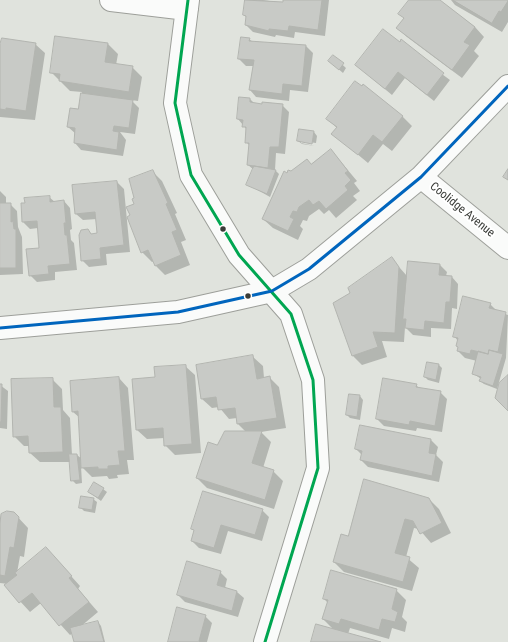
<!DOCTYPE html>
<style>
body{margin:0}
canvas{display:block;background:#e0e3dd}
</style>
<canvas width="508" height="642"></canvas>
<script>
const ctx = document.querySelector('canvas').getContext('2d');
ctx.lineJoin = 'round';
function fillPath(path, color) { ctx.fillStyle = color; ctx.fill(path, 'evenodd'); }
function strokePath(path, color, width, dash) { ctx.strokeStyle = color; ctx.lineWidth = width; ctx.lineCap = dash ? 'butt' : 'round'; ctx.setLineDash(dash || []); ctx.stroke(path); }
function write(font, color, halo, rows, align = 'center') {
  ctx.font = font + ' "Roboto Condensed",sans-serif'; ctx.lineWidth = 4; ctx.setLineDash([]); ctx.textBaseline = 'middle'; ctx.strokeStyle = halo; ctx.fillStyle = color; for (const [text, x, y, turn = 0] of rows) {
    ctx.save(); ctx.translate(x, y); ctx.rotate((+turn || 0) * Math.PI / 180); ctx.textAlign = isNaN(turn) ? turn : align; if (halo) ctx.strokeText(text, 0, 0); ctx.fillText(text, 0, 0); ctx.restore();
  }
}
const shadow = new Path2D(`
 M246,0H263L284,3V0H329L325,36L295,32L294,38L276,35L275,37L253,32L246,25L247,18L244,15Z
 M410,0H438L475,27L484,37L474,51L479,56L462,78L407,37L397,28L404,18Z
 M451,0H508V22L502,32L455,5Z
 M56,37L108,44L118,54L116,65L132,67L142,77L138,101L131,100L139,108L135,134L120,132L126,140L123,156L81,150L75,143L76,134L68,127L79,110L82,92L70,91L51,72Z
 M249,39L253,42L306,46L313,53L308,92L290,90L289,101L256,97L250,90L254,66H246L239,59Z
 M400,43L450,80L434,101L405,78L392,95L356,65Z
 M35,44L45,53L35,120L0,117V45Z
 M333,56L346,68L343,73L329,61Z
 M250,99L255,104L282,105L289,112L285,154L276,153L275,170L279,174L270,197L247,184L254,170L248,165L250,146L246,142L247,130L238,119Z
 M402,116L412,126L392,151L383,144L368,163L333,134L337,128L327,119Z
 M300,130L314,132L317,136L316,143L301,141V143L315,146L302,144L298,141Z
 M331,150L357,181L354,183L360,191L353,196L357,200L336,218L329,210L324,214L319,209L309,216L307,221L303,220L300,226L303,229L298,240L273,228L263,219L287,174L312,165Z
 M152,171L162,181L177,213L175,214L186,240L181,242L190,265L165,275L155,265L154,261L152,262L142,252L132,216L135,204Z
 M117,182L124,189L130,252L106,254L107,265L89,267L82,260L88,230L92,235L98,234L97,219L83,220L76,214Z
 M0,191L6,197V204H10L17,211L18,227L22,237L23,274L0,275Z
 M49,197L55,202L64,201L70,208L72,229L70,230L71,240L74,243L77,270L55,272V280L37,282L30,275L40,249L38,228L30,229L23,222Z
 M392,259L407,276L440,265L447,272L446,276L452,277L458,284L457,309L452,308L451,329L431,328V337L413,335L405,327L404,342L382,341L387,357L362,365L353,356L352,293Z
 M490,304L497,311L508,315L506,358L497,389L484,384L480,381L481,379L474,374L477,361L465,358L458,351L459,348L457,346L458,341L454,336Z
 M253,357L263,366L264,378L269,377L279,387L286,428L261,432L271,442L263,468L273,471L283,481L274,509L207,488L197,478L217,446L246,432L238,424L237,418L229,419L219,407L212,408L202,399Z
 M428,363L439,365L442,368L439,383L428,380L425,377Z
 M185,366L195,375L201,453L175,455L165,445V438L147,439L137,430L156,378Z
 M119,378L128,388L134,460H127L129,474L117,475L118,478L109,479L107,476L92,477L81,466L82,483L76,484L72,480L71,462H40L30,453V446H24L14,436L52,379L62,389L63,410L70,418L72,455H77L82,459L80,418L73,412Z
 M0,385L8,391L7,429L0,428Z
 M416,385L420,389L440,392L447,399L442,432L417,428L416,431L384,426L377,419Z
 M360,396L363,400L360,420L350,418L347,415Z
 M361,426L431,440L438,447L436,455L443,462L439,482L368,467L361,460L362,455L356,449Z
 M103,489L107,492L101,501L89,492Z
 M93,499L97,502L95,513L84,511L80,507Z
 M429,499L439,509L451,533L431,543L419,529L414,528L406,557L419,568L412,591L344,572L334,562L348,537Z
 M262,510L269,517L262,541L228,531L221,554L199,548L192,541L195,531L193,529Z
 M14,513L28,528L24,557L20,556L17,573L55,558L80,586L78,589L98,612L80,627L98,622L101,626L105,642H75L73,633L70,635L41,603L30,612L6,586L8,584L0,583V528Z
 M220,572L227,579L225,588L237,592L244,598L238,617L185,602L178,595Z
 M396,590L406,600L402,617L407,622L405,632L392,628L389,639L350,628L348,634L377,642H312L334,630L323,619L328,603L324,599Z
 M205,616L212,623L207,642H169Z`);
const building = new Path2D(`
 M245,0L283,2V0H322L318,30L289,26L288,31L269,29V31L245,25L246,16L243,15Z
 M409,0H440L475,27L464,42L470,45L452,70L396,28L404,18L398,14Z
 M453,0H508V1L501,12L499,11L492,23Z
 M383,29L400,42L401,39L444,73L427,95L398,72L385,89L355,65Z
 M55,36L108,43L105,62L133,66L129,92L59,81L60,74L50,73Z
 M241,37L250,38L249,41L306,45L302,86L283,84L282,94L249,90L254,60L238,59Z
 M2,38L36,43L26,111L6,108V110L0,109V44Z
 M333,55L344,63L339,70L328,61Z
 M355,81L362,86L363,84L403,116L382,142L373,135L358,155L331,134L337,127L326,119Z
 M81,93L133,100L129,128L114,126L113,131L119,132L117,150L74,143L75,128L67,127L70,108L78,109Z
 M239,97L250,98V102L262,104V102L283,104L279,147H270L268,168L247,165L249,143H245L246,127H242L243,120L237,119Z
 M299,129L314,131L312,144L297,141Z
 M331,149L348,171L345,173L351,180L345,186L348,190L326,209L319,201L313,205L309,200L299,207L297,212L293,211L290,217L294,219L288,231L262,219L284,171L287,173L288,170L291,171L307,159L311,164Z
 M254,166L276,170L267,194L246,185Z
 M508,169V180L503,177Z
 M153,170L168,203L166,204L177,230L172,232L181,255L155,266L148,250L141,253L127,217L130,215L126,207L134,204L132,199L134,198L129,179Z
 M117,181L124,245L100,248L101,259L81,261L79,235L81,230L88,229L91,234L97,233L95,212L75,214L72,185Z
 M50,196V202L64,200L66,223H64L65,235H67L70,264L48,266L49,274L29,276L26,249L39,248L37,221L22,222L21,203H25L24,198Z
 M0,203H11V222L13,221L14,229H16V268H0Z
 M392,257L399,267L395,333L373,332L378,347L352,356L333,303L350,293L348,288Z
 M408,261L440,264L439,275L452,276L450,302H446L444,323L425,321L424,330L405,328L406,319H403Z
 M463,296L491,303L489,308L506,312L498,352L489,350L488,354L471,350L470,354L457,351L458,347L456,346L458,338L453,337Z
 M489,350L503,354L493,386L479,381L481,377L472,374L478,351L488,354Z
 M253,355L257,379L270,376L277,418L237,424L235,408L218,410L216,397L201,399L196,365Z
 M427,362L439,364L436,380L424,377Z
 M186,365L192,444L164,446L163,428L136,430L132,379L155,377L154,367Z
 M508,375V411L495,398L499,383Z
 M119,377L125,451H118L120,465L108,466V469H98V467L81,468L78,411L72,412L70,381Z
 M53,378L54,407H61L63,452L29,453L28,436L13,437L11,379Z
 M383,378L417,384L416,387L441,391L435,426L410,421L409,425L376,419Z
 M0,384H2L1,422H0Z
 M349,394L360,395L357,417L346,415Z
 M360,425L431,439L429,453L436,454L432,476L360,460L362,451L355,449Z
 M225,431H262L252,463L274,470L265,500L196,478L208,442L217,445Z
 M69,454H77L80,480L71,481Z
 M364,479L429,498L442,523L420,534L413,521L405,519L395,553L410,557L403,582L333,562L341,534L348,536Z
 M94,482L104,488L98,498L88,492Z
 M203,491L263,509L255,535L221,525L214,548L191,541L194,530L191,529Z
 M81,496L94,498L92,510L79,508Z
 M7,511L14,512L19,517L14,548L10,547L5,576L0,575V523L1,514Z
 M46,547L72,576L69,578L89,602L59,626L32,593L19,603L4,585L17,575L15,573Z
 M187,561L221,571L217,585L237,591L232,611L177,595Z
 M331,570L397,589L392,609L398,612L395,622L382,619L379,630L341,619L339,624L322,619L328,600L323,599Z
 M177,607L206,615L199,641L201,642H168Z
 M98,621L104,642H74L70,628Z
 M316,624L381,642H311Z`);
const minor = new Path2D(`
 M111,0L187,9
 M188,0L175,103L191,175L239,255L291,314L313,380L318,468L265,642
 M421,177L508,248
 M0,328L178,312L272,291L309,269L421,177L508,86`);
const bus1 = new Path2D(`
 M188,0L175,103L191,175L239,255L291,314L313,380L318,468L265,642`);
const bus2 = new Path2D(`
 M0,328L178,312L272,291L309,269L421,177L508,86`);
const markers = [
 [223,229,3.5,"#3a3c38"],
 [248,296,3.5,"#3a3c38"]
];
const streetNames = [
 ["Coolidge Avenue",462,210,39]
];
fillPath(shadow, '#0003');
fillPath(building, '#c8cac6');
strokePath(building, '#b3b5b0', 1);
strokePath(minor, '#9d9f9a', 24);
strokePath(minor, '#fafbfa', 22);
strokePath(bus1, '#00a651', 3);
strokePath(bus2, '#0065bd', 3);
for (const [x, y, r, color] of markers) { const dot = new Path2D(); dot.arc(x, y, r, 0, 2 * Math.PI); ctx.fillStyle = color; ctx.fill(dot); strokePath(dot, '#fff', 1.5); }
write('12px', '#3a3c38', '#fff', streetNames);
</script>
